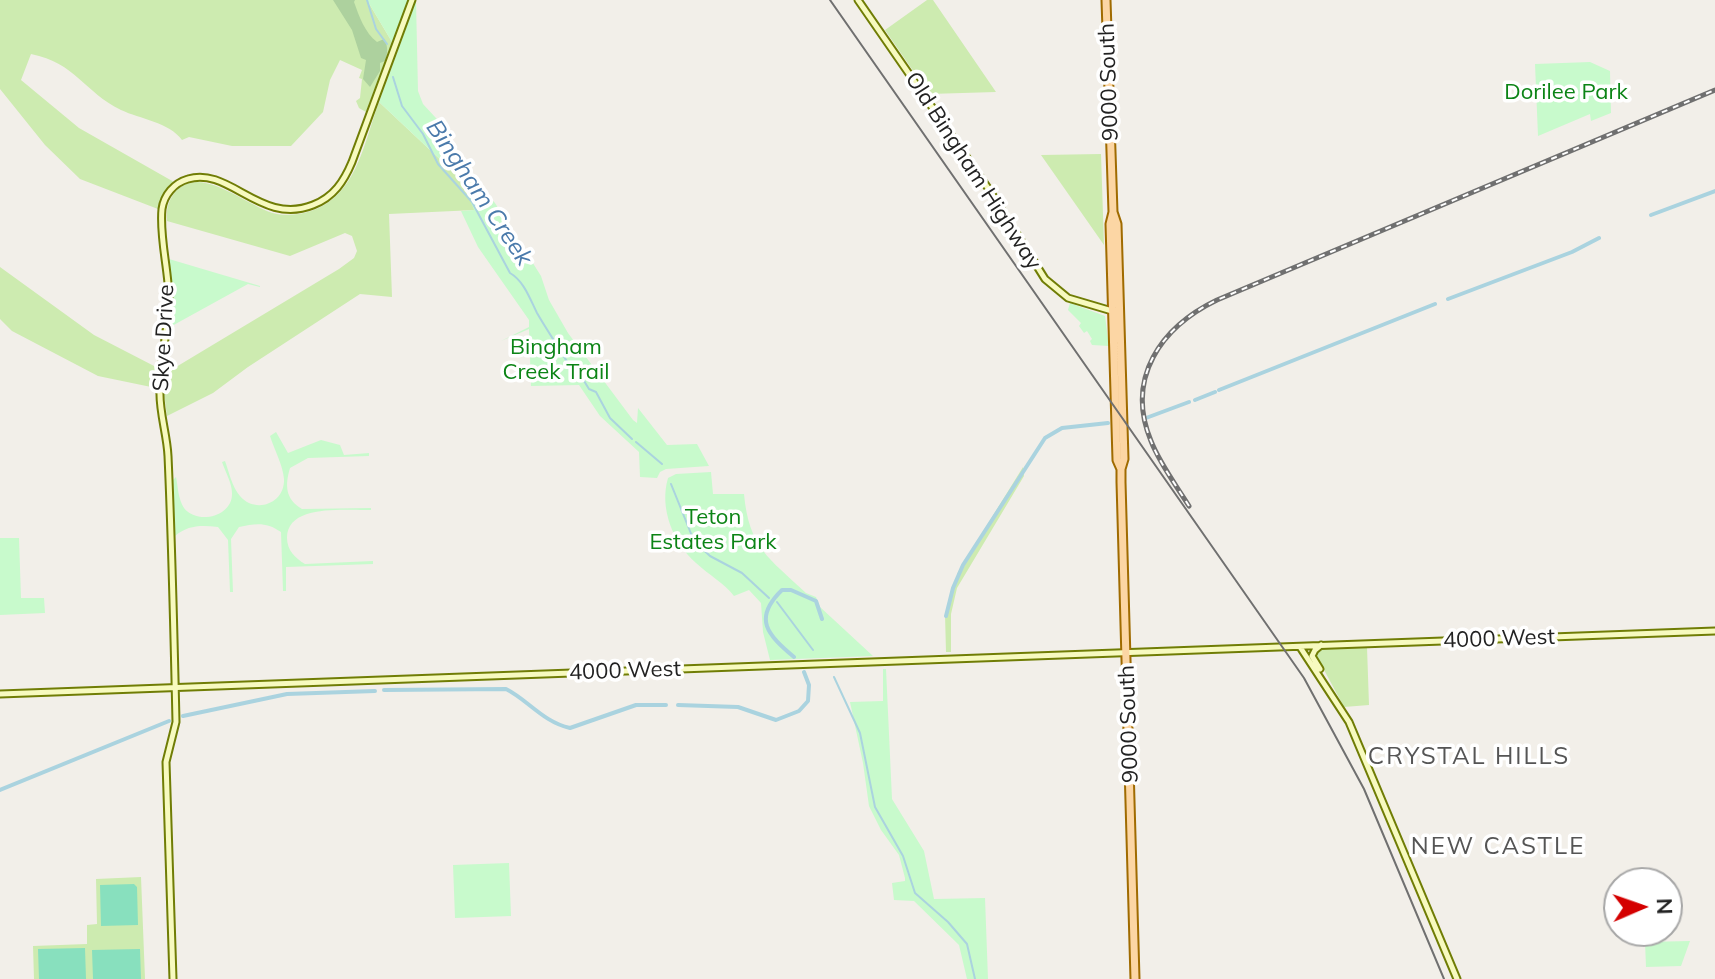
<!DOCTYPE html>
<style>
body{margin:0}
#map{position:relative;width:1715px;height:979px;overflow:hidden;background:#f2efe9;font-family:Mulish,sans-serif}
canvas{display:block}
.north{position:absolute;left:1603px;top:867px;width:80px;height:80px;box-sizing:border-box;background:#fff;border:2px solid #a7a7a7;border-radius:50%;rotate:88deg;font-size:22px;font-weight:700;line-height:32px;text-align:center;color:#222}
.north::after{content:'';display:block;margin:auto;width:28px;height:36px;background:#d40000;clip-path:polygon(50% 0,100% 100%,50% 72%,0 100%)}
</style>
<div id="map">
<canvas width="1715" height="979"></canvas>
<div class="north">N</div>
</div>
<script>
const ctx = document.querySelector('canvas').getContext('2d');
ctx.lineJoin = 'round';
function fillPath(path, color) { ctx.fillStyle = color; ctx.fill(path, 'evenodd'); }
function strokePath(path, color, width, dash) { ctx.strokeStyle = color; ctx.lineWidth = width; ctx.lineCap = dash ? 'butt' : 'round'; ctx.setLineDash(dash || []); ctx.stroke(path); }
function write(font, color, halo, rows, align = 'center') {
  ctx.font = font + ' Mulish,sans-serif'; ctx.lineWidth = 7; ctx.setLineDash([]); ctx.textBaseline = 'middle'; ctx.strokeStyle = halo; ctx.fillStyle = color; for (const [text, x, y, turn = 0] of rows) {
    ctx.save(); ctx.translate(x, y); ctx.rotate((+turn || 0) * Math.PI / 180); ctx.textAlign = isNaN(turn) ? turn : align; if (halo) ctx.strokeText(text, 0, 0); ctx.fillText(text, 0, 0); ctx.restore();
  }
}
const grass = new Path2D(`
 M0,0H367L392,42L366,112L359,108L356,101L360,98L362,79L359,78L362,70L340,60L330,80L323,112L291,146H232L189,137L182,140C169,122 140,119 121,110C84,92 76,63 31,54L21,80L79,128L174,182L163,194L158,209L80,179L45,145L0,89Z
 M927,0H933L996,92L929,94L885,30Z
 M379,102L480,197L475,210L389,214L392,297L360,294L248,367L213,393L167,416L164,393L166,373L339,269L354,258L357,251L352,236L345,233L290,256L167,221C166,210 168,201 175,192C200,162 248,208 277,214C296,217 315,212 330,201C359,180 367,134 379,102Z
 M1101,154L1104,245L1041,155Z
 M0,267L94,335L156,367V388L98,376L12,331L0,319Z
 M1023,467L1024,476L957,588L951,614V652H946L945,614L958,572Z
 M1367,647L1369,705L1344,707L1316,655L1322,649Z
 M141,877L145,979H34L33,946L87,944V925L97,924L96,879Z`);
const forest = new Path2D(`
 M333,0H355L354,2C359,16 365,33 377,42L384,39C388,45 388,53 385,61L380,63V71L370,87L363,79L366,60L361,58L352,30Z`);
const park = new Path2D(`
 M367,0H408L392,42Z
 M416,1L418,91L423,104L448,131L444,136L453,157L495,203L541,276L549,300L568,333L633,420L637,423L638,408L667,445L697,444L709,466L666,469L660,472L657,478L640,477L639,452L600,416L579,385L531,386L529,329L501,341L529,327V320L478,247L461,211L474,210L469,197L479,196L379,102Z
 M1590,62L1610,71L1611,113L1591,121L1590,114L1538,136L1535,64Z
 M169,259L260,286V287L248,284L170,327L172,301Z
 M1070,303L1105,316L1109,346L1092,345L1090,341L1092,339L1087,331L1084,333L1079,326L1081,323L1068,310Z
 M276,432L288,453L321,440L340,445L344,455L369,453V456L308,458L290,468C285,485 285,499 302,509L371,508V510C348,511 287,503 287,538C287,550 295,558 305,564L373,561V564L286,567V591H283L281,532C267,522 256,523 239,527L231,539L233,592H230L228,540L218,527C201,525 188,525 175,536L173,480L176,477C178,487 178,499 184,508C197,525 233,517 232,493C232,483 225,471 222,462L225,461C229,472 232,487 240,496C255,514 285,504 284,479C283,465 274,449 270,436Z
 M711,472L713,494H744C749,548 769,558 806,593L816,597L820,607L873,656L770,660L763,632L761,603L749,590L734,596C724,583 709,575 696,563C673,543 659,508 668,478L676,474Z
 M0,538H19L21,598H44L45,613L0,615Z
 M883,669H886L892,799L924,851L934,899L985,898L988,979H967L959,945L914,901L894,900L892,883L905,881V878L899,855L881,830L869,806L863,763L850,702L883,701Z
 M509,863L511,916L455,918L453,865Z
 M1690,941L1681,966L1646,967L1645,942Z`);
const pitch = new Path2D(`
 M134,884L137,887L138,925L101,926L100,885Z
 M85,948L86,979H39L38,949Z
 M140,949L141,979H93L92,950Z`);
const stream = new Path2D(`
 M367,0L376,29L387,44
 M393,77L402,106L423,134L438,164L472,202L510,273C524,281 530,299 537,313C548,332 562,352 573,372L581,376L589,389L596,392L610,418L632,439
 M636,442L662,464
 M671,484L694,541L710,556L742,573L769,598
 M777,602L813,650
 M834,677L860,733L875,807L903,856L915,893L948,922L967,944L975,979`);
const canal = new Path2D(`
 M1651,215L1715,191
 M1448,299L1572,252L1599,238
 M1219,390L1435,304
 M1195,400L1215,392
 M1146,418L1189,402
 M946,616L953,588L963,565L1045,438L1062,428L1108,423
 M794,657C768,635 752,619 782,590H791L816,601L822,619
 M384,690L506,689C528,700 543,722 570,728L636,705H666
 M678,705L738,707L776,720L799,711L808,701L809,685L804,672
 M183,716L287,694L375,691
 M0,790L169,721`);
const secondary = new Path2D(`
 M858,0L990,191L1045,279L1068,298L1112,311
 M1300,647L1349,722L1457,979
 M1320,669L1312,656L1315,650L1321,645
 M0,694L1715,631
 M173,979L166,762L176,722C174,633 172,545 168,456C167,434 159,412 160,390C160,360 168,330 169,300C169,271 159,237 162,209C164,195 174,183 188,179C229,166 261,226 313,205C334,197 344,181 352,162L412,0`);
const primary = new Path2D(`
 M1106,0L1113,212L1110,224L1117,460L1121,469V482L1135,979
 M1113,212L1117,224L1124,459L1121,469`);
const tram = new Path2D(`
 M830,0L1304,678L1364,789L1444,979`);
const rail = new Path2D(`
 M1189,506C1176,485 1160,464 1151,441C1125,378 1161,327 1217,300L1715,90`);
const streetNames = [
 ["9000 South",1109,82,-92],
 ["Old Bingham Highway",973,171,57],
 ["Skye Drive",164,338,-87],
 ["4000 West",1499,639,-2],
 ["4000 West",625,671,-2],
 ["9000 South",1129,724,-92]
];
const parkNames = [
 ["Dorilee Park",1566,92],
 ["Bingham",556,347],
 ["Creek Trail",556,372],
 ["Teton",713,517],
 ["Estates Park",713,542]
];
const waterNames = [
 ["Bingham Creek",479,193,56]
];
const neighbourhoodNames = [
 ["CRYSTAL HILLS",1469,757],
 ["NEW CASTLE",1498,847]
];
fillPath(grass, '#cdebb0');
fillPath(forest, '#add19e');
fillPath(park, '#c8facc');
fillPath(pitch, '#88e0be');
strokePath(stream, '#aad3df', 2);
strokePath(canal, '#aad3df', 4);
strokePath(secondary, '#707d05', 9);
strokePath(primary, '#a06b00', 11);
strokePath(secondary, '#f7fabf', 5);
strokePath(primary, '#fcd6a4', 7);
strokePath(tram, '#707070', 2);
strokePath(rail, '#707070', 5);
strokePath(rail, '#fff', 2, [6]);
write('22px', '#222', '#fff', streetNames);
write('22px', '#0c8416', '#fff', parkNames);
write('italic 24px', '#4a7aab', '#fff', waterNames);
ctx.letterSpacing = '2px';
write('24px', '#555', '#fff', neighbourhoodNames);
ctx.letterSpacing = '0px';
</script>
